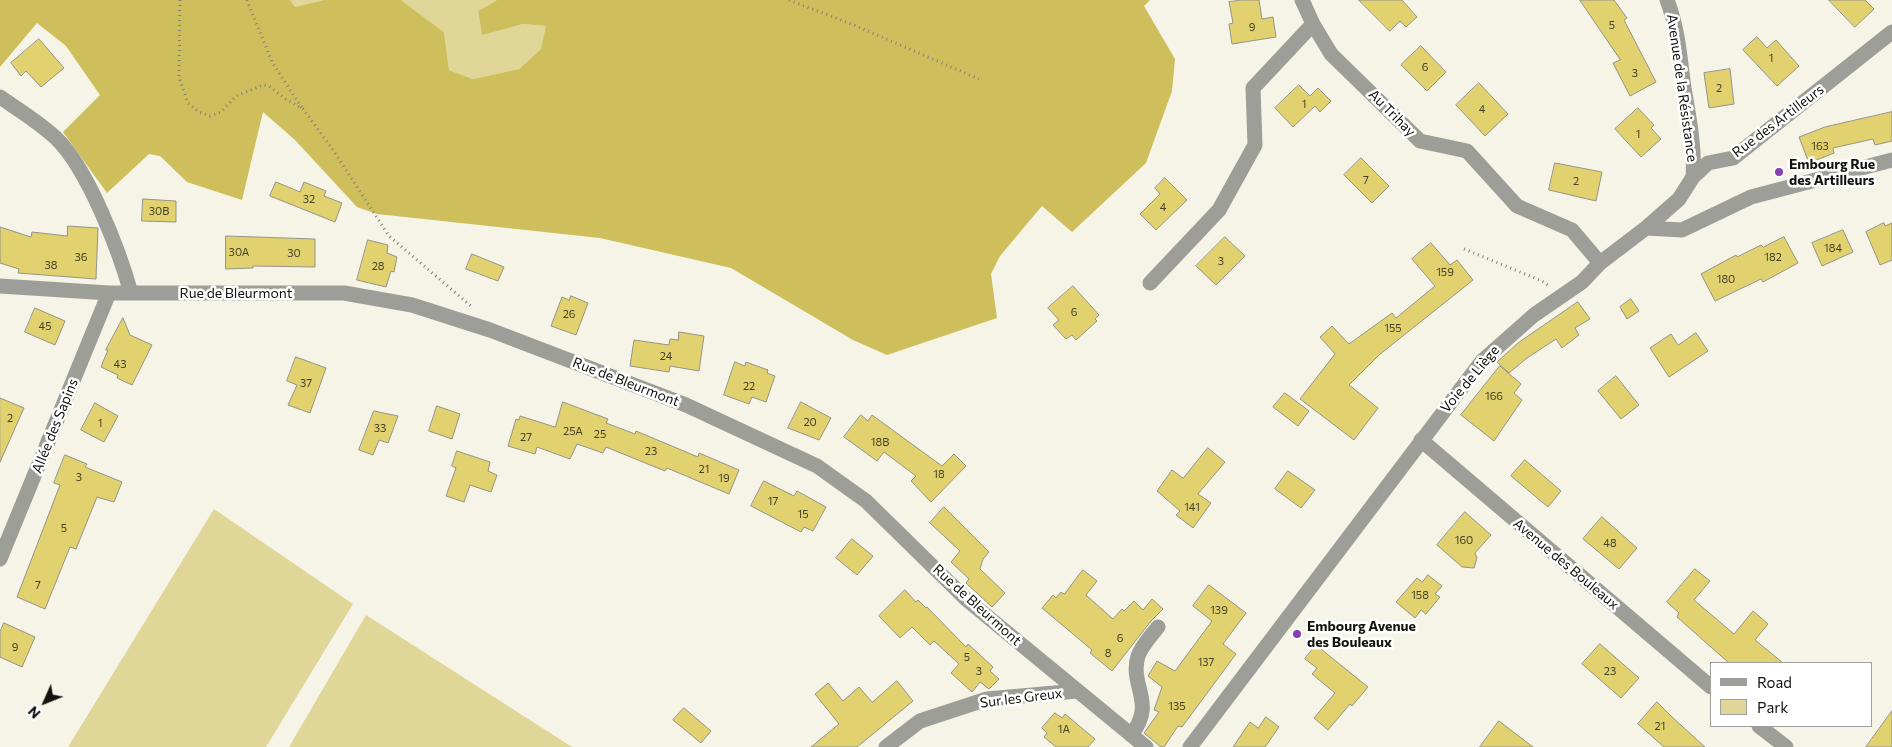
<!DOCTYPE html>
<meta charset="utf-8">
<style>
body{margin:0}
#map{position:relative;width:1892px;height:747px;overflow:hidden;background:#f5f4e7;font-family:Commissioner,sans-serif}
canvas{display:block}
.legend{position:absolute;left:1710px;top:662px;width:162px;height:65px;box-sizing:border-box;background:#fff;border:1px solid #a0a09e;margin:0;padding:6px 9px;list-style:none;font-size:15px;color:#12110d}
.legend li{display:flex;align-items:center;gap:10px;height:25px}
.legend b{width:25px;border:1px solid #a0a09e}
.north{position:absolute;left:20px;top:677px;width:50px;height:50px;-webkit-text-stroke:4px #fff;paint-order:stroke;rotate:226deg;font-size:14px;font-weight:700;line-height:20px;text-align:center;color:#12110d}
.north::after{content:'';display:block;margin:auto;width:18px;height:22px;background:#12110d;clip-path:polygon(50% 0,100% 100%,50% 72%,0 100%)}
</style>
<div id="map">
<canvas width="1892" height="747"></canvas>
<ul class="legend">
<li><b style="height:6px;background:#9e9e99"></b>Road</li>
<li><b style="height:14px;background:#e0d698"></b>Park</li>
</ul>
<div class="north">N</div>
</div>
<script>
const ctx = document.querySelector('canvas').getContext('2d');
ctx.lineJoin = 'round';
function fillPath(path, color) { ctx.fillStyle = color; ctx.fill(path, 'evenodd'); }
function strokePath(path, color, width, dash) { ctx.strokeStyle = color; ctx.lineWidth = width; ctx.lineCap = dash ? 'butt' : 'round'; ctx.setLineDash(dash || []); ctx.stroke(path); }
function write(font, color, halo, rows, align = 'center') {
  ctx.font = font + ' Commissioner,sans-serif'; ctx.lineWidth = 5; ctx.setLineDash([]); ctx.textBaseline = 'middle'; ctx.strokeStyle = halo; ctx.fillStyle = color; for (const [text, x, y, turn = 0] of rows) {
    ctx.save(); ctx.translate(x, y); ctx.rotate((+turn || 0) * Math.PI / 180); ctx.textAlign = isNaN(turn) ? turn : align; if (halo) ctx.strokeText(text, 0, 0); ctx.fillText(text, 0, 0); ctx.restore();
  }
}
const green = new Path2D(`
 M290,0H324L295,7Z
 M401,0H497L478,11L482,34L523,24L547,26L541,49L519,69L473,79L449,70L444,32Z
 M214,509L353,604L266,747H68Z
 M366,615L572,747H289Z`);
const forest = new Path2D(`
 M0,0H290L295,7L324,0H401L444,32L449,70L473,79L519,69L541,49L546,26L523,24L482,35L478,11L497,0H1150L1144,6L1175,59L1172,91L1146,163L1072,232L1042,206L1000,256L991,274L997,318L887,355L853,340L731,268L600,238L377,214L357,207L295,140L263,112L242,200L187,182L160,156L149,154L107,193L63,132L100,95L66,46L37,23L0,67Z`);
const building = new Path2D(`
 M1242,0H1259L1262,19L1273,17L1276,37L1232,44L1229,24L1233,23L1229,2Z
 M1359,0H1402L1417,17L1406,27L1400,21L1390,31Z
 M1580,0H1614L1627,18L1624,20L1656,82L1630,96L1613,63L1620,60Z
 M1829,0H1865L1874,9L1855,27Z
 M1757,37L1767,48L1776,40L1799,66L1777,86L1743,50Z
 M39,39L64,68L41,87L26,71L21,76L11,63Z
 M1421,46L1446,72L1427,91L1401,65Z
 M1730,69L1734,104L1709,108L1704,73Z
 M1479,83L1508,114L1485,136L1456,105Z
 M1299,85L1310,96L1318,88L1331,101L1320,112L1315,106L1293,127L1275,108Z
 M1638,108L1654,125L1651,128L1661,139L1641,157L1615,129Z
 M1892,112V141L1875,145L1873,139L1833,148L1834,153L1809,163L1799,137L1825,127Z
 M1361,158L1389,186L1372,203L1344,175Z
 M1555,163L1602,172L1596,201L1549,190Z
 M1165,178L1187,200L1156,230L1140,214L1160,194L1155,188Z
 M276,182L300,192L304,182L326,191L324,196L342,203L335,222L270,196Z
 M143,199L176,201V222L142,221Z
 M1884,223L1885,226L1892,223V260L1880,265L1866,232Z
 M68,226L98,228L96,279L18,273L19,269L0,263V227L31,237L32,232L67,236Z
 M1843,230L1853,252L1822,266L1812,243Z
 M226,236L315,239V267L253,266V268L226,269Z
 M1225,237L1245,256L1216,285L1196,266Z
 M1784,237L1798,263L1763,282L1761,279L1715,301L1701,274L1736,255L1737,257L1761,245L1763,247Z
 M368,240L388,245L387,253L397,257L394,272L391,271L386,287L357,280Z
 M1431,243L1450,265L1457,260L1473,280L1379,355L1349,385L1378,408L1354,440L1300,399L1335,354L1320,337L1332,326L1349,344L1392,313L1396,318L1435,286L1412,259Z
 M472,254L504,267L498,281L466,269Z
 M1073,286L1099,315L1095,319L1097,321L1076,340L1072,335L1066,339L1053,325L1059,320L1048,308Z
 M571,296L588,303L576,335L551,326L562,297L569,300Z
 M1631,299L1639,311L1627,319L1620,307Z
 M1578,302L1590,319L1575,328L1579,335L1562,348L1556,339L1527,358L1509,373L1497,362L1518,343Z
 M35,308L65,321L55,345L25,332Z
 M123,318L130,335L152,345L132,385L117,378L118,375L101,367L108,350H106Z
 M679,332L704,336L699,371L670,366L669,372L630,366L634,340L669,345L670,339L678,340Z
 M1696,333L1708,351L1669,377L1650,348L1671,334L1678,345Z
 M296,357L326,368L310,413L288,405L297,385L287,381Z
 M735,362L745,366L746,362L768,370L767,373L775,376L766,402L752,397L749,404L724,395Z
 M1500,366L1521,384L1514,393L1522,400L1494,441L1461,415Z
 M1616,376L1639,405L1621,419L1598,391Z
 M1285,393L1309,411L1298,426L1273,407Z
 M0,398L24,408L0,462Z
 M563,402L608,419L606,423L635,434L636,431L698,457L699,453L739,470L729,494L667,468L665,471L606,447L603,453L577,444L570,459L537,447L535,454L508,446L516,419L519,420L520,416L555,427Z
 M801,402L831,418L819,440L788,428Z
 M95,403L118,416L104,442L81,430Z
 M437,406L460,414L452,439L429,431Z
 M374,411L398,416L388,443L379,440L373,455L359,450Z
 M861,415L868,421L872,415L942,466L954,454L966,466L931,502L911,481L916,476L884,452L877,461L844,437Z
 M1208,448L1225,462L1198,494L1211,503L1193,528L1176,515L1180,511L1157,491L1172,470L1183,478Z
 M457,451L490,462L488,471L497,475L491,492L470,485L464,502L446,496L456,468L452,466Z
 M65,455L87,464L85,467L122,482L114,502L97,497L76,549L70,547L45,609L17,597L60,485L54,483Z
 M1525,460L1561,491L1548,507L1511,476Z
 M1288,471L1315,490L1301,508L1275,489Z
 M764,481L794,496L797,491L826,507L813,531L804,527L801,532L751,506Z
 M944,507L989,552L983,559L980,569L1005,593L992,607L966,583L969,579L951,562L960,551L930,523Z
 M1465,512L1491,535L1475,553L1477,558L1474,568L1462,567L1437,545Z
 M1602,517L1637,548L1619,569L1583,539Z
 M852,539L873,556L857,575L836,558Z
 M1695,569L1710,581L1694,600L1734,634L1753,611L1768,624L1755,640L1783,663H1729L1677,617L1679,613L1667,602Z
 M1083,570L1097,581L1086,595L1113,619L1122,609L1124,611L1134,601L1143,610L1152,599L1163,609L1151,621L1112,671L1090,653L1092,650L1042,608L1053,595L1056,598L1061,592L1064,594Z
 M1428,575L1442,586L1435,594L1440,597L1426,614L1421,610L1415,618L1396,602L1417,578L1422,582Z
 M1209,585L1246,613L1223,644L1236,654L1182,727L1178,726L1164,747H1161L1144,733L1159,712L1154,710L1162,687L1148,676L1157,661L1175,671L1212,621L1193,606Z
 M905,590L916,602L918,600L926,608L927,607L966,647L968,644L993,667L990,671L999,679L989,689L980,682L972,692L951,673L959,664L934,641L930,645L912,627L900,638L879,616Z
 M4,623L35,637L22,667L0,657V632Z
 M1600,644L1639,678L1621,698L1582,664Z
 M1316,645L1368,687L1352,706L1350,704L1328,730L1314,718L1335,693L1312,674L1317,668L1305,659Z
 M897,681L913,701L857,747H811L839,724L815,694L828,683L843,701L859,687L872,702Z
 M1657,702L1672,717L1705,747H1664L1638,724Z
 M684,708L711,731L701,743L673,720Z
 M1892,711V747H1866Z
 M1055,713L1062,718L1065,714L1095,739L1088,747H1056L1044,737L1047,733L1042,728Z
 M1266,717L1279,727L1265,747H1233L1250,722L1258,728Z
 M1499,721L1533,747H1480Z`);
const path = new Path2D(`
 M180,0L179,77L188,103L199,112L210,116L221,112L236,96L263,85L269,86L284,98L303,109L331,147L389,236L471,306
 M247,0L272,62L302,108
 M789,0L854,25L979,79
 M1464,249L1542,281L1549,286`);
const minor = new Path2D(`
 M1302,0L1313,24L1331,54L1420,141L1467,151L1517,206L1572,230L1600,263
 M1667,0C1678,28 1680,58 1684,88C1689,117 1695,147 1693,177
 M0,97C19,110 39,122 56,138C88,169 119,250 131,293
 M1646,228L1682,230L1751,197L1892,160
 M1150,283L1219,210L1255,145L1253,88L1313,24
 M0,286L109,293H344L412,305L490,330L686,405L817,466L866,501L966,599L1146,747
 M1421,440L1711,687
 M0,559L109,293
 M1759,726L1786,747
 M1131,735C1157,703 1129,686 1138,656C1142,645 1151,636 1158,627
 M886,747L920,721L987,699L1077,691
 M1190,747L1482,361L1534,315L1582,282L1600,263L1646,228L1679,199L1693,177L1708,163L1733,158L1892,32`);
const markers = [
 [1779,172,5,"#8740b3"],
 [1297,634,5,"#8740b3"]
];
const numberNames = [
 ["5",1612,25],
 ["9",1252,27],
 ["1",1771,58],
 ["6",1425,67],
 ["3",1635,73],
 ["2",1719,88],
 ["1",1304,104],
 ["4",1482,109],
 ["1",1638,134],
 ["163",1820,146],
 ["7",1366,180],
 ["2",1576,181],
 ["32",309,199],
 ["4",1163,207],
 ["30B",159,211],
 ["184",1833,248],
 ["30A",239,252],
 ["30",294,253],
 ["36",81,257],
 ["182",1773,257],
 ["3",1221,261],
 ["38",51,265],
 ["28",378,266],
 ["159",1445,272],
 ["180",1726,279],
 ["6",1074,312],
 ["26",569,314],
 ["45",45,326],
 ["155",1393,328],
 ["24",666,356],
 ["43",120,364],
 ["37",306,383],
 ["22",749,386],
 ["166",1494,396],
 ["2",10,418],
 ["20",810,422],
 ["1",100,423],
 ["33",380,428],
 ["25A",573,431],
 ["25",600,434],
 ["27",526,437],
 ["18B",880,442],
 ["23",651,451],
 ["21",704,469],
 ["18",939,474],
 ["3",79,477],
 ["19",724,478],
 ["17",773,501],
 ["141",1192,507],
 ["15",803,514],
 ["5",64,528],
 ["160",1464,540],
 ["48",1610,543],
 ["7",38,585],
 ["158",1420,595],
 ["139",1219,610],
 ["6",1120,638],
 ["9",15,647],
 ["8",1108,653],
 ["5",967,657],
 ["137",1206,662],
 ["3",979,671],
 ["23",1610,671],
 ["135",1177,706],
 ["21",1660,726],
 ["1A",1064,729]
];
const streetNames = [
 ["Avenue de la Résistance",1682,88,82],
 ["Au Trihay",1392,113,45],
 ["Rue des Artilleurs",1778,121,-37],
 ["Rue de Bleurmont",236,293],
 ["Voie de Liège",1470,379,-50],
 ["Rue de Bleurmont",626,382,21],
 ["Allée des Sapins",55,426,-68],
 ["Avenue des Bouleaux",1566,564,40],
 ["Rue de Bleurmont",977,605,42],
 ["Sur les Greux",1021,698,-7]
];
const poiNames = [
 ["Embourg Rue",1789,164],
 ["des Artilleurs",1789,180],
 ["Embourg Avenue",1307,626],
 ["des Bouleaux",1307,642]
];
fillPath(green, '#e0d698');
fillPath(forest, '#cebe5c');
fillPath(building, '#e1d16f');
strokePath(building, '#959388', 1);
strokePath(path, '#828179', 3, [1, 4]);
strokePath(minor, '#9e9e99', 15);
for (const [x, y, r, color] of markers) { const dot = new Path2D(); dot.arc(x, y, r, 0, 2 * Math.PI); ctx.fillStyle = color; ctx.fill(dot); strokePath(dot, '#fff', 2); }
write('11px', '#464126', null, numberNames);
write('14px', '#12110d', '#fff', streetNames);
write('bold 14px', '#12110d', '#fff', poiNames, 'left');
</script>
